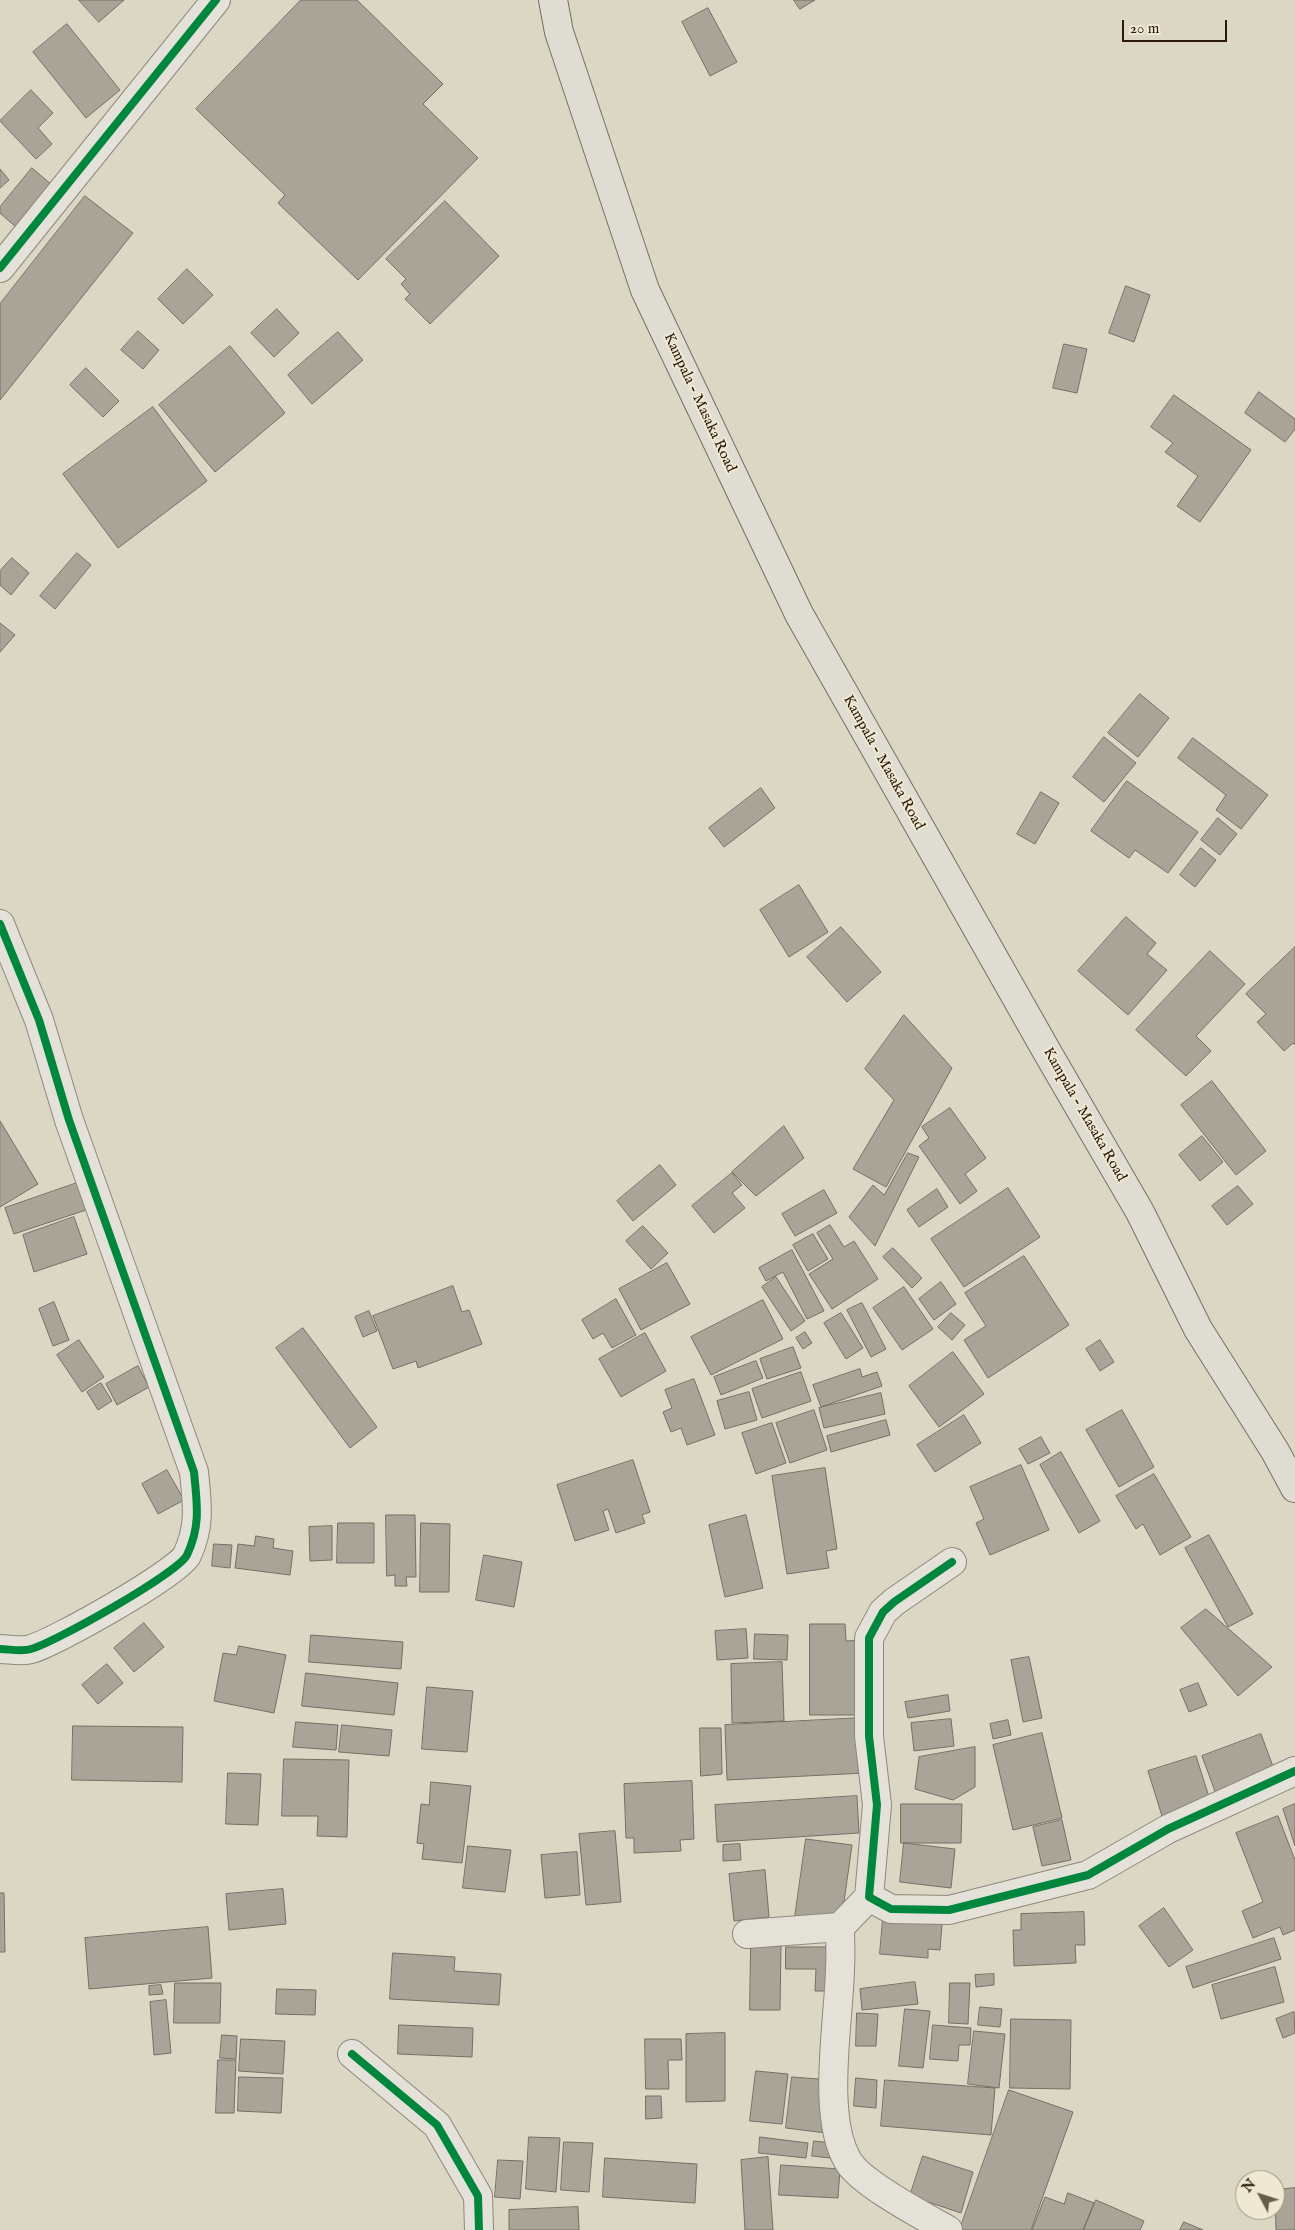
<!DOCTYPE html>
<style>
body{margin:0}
#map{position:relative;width:1295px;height:2230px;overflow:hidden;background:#dcd6c4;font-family:"IM FELL English",serif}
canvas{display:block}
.north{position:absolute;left:1235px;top:2170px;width:50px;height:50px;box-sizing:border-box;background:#efe8d2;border:1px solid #a09683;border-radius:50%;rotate:310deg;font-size:14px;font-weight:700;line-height:20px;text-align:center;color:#291a0d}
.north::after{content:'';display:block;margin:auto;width:18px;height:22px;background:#685c4d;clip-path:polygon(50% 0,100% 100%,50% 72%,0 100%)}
.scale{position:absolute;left:1122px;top:20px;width:105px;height:22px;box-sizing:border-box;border:2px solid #291a0d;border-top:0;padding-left:6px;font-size:15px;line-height:18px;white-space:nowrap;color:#291a0d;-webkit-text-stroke:4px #efe8d2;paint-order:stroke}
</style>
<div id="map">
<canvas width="1295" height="2230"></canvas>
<div class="north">N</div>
<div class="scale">20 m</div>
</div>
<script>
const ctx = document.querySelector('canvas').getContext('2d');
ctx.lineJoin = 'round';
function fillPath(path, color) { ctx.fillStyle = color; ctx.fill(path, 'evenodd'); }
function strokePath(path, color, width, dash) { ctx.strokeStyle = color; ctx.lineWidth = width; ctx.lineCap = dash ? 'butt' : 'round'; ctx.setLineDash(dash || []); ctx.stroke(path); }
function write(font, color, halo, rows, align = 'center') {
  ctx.font = font + ' "IM FELL English",serif'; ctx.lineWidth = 4; ctx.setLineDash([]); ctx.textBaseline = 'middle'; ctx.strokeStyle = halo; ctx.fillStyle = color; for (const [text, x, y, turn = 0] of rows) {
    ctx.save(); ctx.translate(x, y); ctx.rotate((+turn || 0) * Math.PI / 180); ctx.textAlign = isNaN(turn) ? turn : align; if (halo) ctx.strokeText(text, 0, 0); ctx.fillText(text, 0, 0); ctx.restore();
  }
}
const building = new Path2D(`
 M79,0H124L99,22Z
 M301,0H357L443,84L423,104L478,158L358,280L278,203L285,195L196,109Z
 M794,0H815L800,9Z
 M708,8L737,62L710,76L682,22Z
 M67,24L120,90L86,118L33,52Z
 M31,90L53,113L38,128L52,144L36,159L0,121Z
 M32,168L52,185L17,228L0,213V207Z
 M0,169L9,180L0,188Z
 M85,196L133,233L0,400V304Z
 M445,201L499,256L430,324L405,299L410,294L401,284L406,279L386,259Z
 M187,269L213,295L183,324L158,299Z
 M1126,286L1150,295L1134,342L1109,333Z
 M277,309L299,333L274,357L251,333Z
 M138,331L159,350L143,369L121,350Z
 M338,332L363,360L312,404L288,375Z
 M1064,344L1087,349L1077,393L1053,388Z
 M230,346L285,413L215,472L159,405Z
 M86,368L119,401L103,417L70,385Z
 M1259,392L1295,419V429L1285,442L1245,413Z
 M1174,395L1251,450L1200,522L1177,506L1198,476L1165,452L1173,443L1151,427Z
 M153,407L207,481L118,548L63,474Z
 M77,553L91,565L55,609L40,596Z
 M12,558L29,573L11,595L0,585V571Z
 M0,623L15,635L0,652Z
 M1140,694L1169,718L1138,757L1108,733Z
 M1104,737L1136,763L1104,802L1073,777Z
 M1193,738L1268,795L1241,829L1216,810L1226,795L1178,758Z
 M1127,781L1198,832L1168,873L1135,850L1129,858L1091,831Z
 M761,788L775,808L724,847L709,828Z
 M1041,792L1059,803L1035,844L1017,834Z
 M1218,818L1237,834L1220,855L1201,840Z
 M1201,848L1216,860L1195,887L1180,875Z
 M799,885L828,932L789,957L760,910Z
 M1126,917L1156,943L1147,954L1167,970L1128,1015L1078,971Z
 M841,927L881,972L847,1002L807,957Z
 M1295,947V1045L1293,1043L1284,1051L1257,1022L1266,1014L1246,994Z
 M1210,951L1245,984L1196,1036L1211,1051L1186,1076L1136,1030Z
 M904,1015L952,1068L886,1187L853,1169L894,1100L865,1069Z
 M1212,1081L1266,1151L1236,1175L1181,1105Z
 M950,1108L986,1158L965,1174L977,1191L960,1204L919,1146L929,1138L922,1127Z
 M0,1121L38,1184L0,1207Z
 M784,1126L804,1158L756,1196L732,1172Z
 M1202,1136L1223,1162L1200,1181L1179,1155Z
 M908,1153L919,1157L875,1246L849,1217L873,1185L884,1195Z
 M660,1165L676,1185L633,1221L617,1201Z
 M732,1173L742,1185L732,1193L745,1208L714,1233L692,1206Z
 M80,1182L89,1209L14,1234L5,1208Z
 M1238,1186L1253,1204L1227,1225L1212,1206Z
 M1008,1188L1040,1237L964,1287L931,1239Z
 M937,1189L948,1207L919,1227L907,1210Z
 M824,1190L837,1213L795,1236L782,1214Z
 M74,1217L87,1254L34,1272L23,1235Z
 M830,1225L844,1247L854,1241L878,1279L832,1309L809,1274L833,1259L817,1233Z
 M643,1226L668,1253L651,1269L626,1241Z
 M813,1234L828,1259L808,1271L793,1245Z
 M893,1248L922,1278L912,1288L883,1257Z
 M792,1250L824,1311L807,1319L783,1272L766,1281L759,1268Z
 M1024,1256L1069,1325L988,1378L964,1340L986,1326L965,1293Z
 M667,1263L690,1304L641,1330L619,1289Z
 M776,1277L805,1321L791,1331L762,1287Z
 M941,1282L956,1304L934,1320L919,1299Z
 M453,1286L462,1312L469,1310L482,1344L418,1368L416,1361L393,1369L373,1316Z
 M904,1287L933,1329L902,1350L873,1308Z
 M616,1299L636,1335L612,1348L603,1333L593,1339L582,1320Z
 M763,1300L783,1339L711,1375L691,1337Z
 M54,1302L69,1340L53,1346L39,1309Z
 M862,1303L886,1349L871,1357L847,1310Z
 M369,1311L377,1331L363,1337L355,1317Z
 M841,1313L863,1348L846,1359L824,1323Z
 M951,1313L965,1325L952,1340L938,1327Z
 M303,1328L377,1427L350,1448L276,1348Z
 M805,1332L812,1343L803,1349L796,1338Z
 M645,1333L666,1371L621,1397L599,1359Z
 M79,1340L104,1377L82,1392L57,1355Z
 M1100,1340L1114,1362L1100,1371L1086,1349Z
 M793,1347L801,1368L767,1379L760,1359Z
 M953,1352L984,1394L939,1427L909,1386Z
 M756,1361L763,1378L721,1395L714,1377Z
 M138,1366L149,1387L117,1405L106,1384Z
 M860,1369L862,1377L877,1372L882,1386L821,1407L813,1385Z
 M801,1372L811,1401L762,1418L752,1389Z
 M694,1379L715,1435L687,1445L681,1428L671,1432L663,1412L672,1408L665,1390Z
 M101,1383L112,1401L98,1410L87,1392Z
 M749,1392L757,1420L725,1429L717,1401Z
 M881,1393L885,1414L824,1428L819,1408Z
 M814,1410L827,1450L790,1463L776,1423Z
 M1122,1410L1154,1467L1119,1487L1086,1430Z
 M964,1415L981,1443L935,1472L917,1445Z
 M886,1420L890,1435L831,1452L827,1436Z
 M772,1423L786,1463L756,1474L742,1433Z
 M1041,1437L1050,1453L1028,1464L1019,1449Z
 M1061,1452L1100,1521L1079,1533L1040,1465Z
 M633,1460L650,1512L642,1515L645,1523L616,1533L608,1509L603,1511L609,1530L575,1541L557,1485Z
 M1021,1465L1049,1530L990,1555L976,1523L984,1519L970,1487Z
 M825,1468L837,1549L826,1551L829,1568L787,1574L772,1476Z
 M167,1470L184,1500L158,1514L142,1484Z
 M1154,1474L1191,1537L1160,1555L1143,1524L1136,1529L1116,1496Z
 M386,1515H415L416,1577H406L407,1586H395V1575L387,1576Z
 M746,1515L763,1588L725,1597L709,1525Z
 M338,1523H374V1563H337Z
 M421,1523L450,1524L449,1592H420Z
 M332,1526V1560L310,1561L309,1527Z
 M1209,1535L1253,1614L1228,1627L1185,1548Z
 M256,1536L274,1539L273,1548L293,1551L290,1575L235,1568L238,1544L254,1546Z
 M214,1544L232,1545L230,1568L212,1566Z
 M484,1555L522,1562L514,1607L476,1600Z
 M1206,1609L1272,1667L1238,1696L1181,1628Z
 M144,1623L164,1647L134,1672L114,1648Z
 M810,1624H845L846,1641L862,1640V1715H810Z
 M746,1629L748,1658L717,1660L715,1631Z
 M755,1634L788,1635L787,1660L754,1659Z
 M311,1635L403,1642L401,1669L309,1662Z
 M239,1646L286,1655L274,1713L214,1701L223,1653L236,1655Z
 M1029,1657L1042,1718L1023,1722L1011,1660Z
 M782,1662L784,1721L732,1723L731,1664Z
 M107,1664L123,1683L98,1704L82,1685Z
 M306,1673L398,1683L394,1715L302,1706Z
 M1198,1683L1207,1705L1189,1712L1180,1690Z
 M427,1687L473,1691L467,1752L422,1749Z
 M948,1695L950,1711L908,1718L905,1702Z
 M862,1718L865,1773L727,1780L725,1725Z
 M951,1719L954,1746L914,1751L911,1723Z
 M1008,1720L1011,1735L993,1739L990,1724Z
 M296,1722L338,1725L336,1750L293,1747Z
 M342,1725L392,1730L389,1756L339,1752Z
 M73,1726L183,1727L182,1782L72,1780Z
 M700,1728H721L722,1774L701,1776Z
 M1042,1733L1062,1818L1013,1830L993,1745Z
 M1261,1734L1275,1772L1216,1794L1202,1756Z
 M975,1747V1787L953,1800L915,1789L919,1757Z
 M1196,1756L1210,1800L1162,1816L1148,1771Z
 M284,1759L349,1760L347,1837L317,1836L318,1816H282Z
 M228,1773L261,1774L258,1825L226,1824Z
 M692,1781L694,1839L680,1840L681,1851L634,1853V1838H626L624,1784Z
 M431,1782L471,1786L462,1863L422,1859L424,1844L417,1843L421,1804L429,1805Z
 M857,1796L859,1833L717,1842L715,1805Z
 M901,1804H962L961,1843H901Z
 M1295,1804V1846L1283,1809Z
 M1278,1816L1295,1860V1930L1283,1935L1280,1927L1253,1938L1242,1911L1263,1902L1236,1833Z
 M1062,1820L1071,1860L1042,1866L1033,1827Z
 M615,1831L621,1902L586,1905L579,1834Z
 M806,1839L852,1845L841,1923L795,1917Z
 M904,1843L955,1849L951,1888L900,1882Z
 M740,1844L741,1860L723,1861V1845Z
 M468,1846L511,1850L505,1892L463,1888Z
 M577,1852L580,1895L545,1898L541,1855Z
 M765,1870L769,1917L734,1921L729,1874Z
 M283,1889L286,1924L229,1930L226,1894Z
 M0,1893H4L5,1952H0Z
 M1164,1908L1193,1950L1169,1967L1139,1926Z
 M1084,1912L1085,1945H1075L1076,1963L1014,1966L1013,1930H1021V1914Z
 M883,1919L942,1924L940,1950L928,1949V1958L880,1954Z
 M208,1927L212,1978L89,1989L85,1938Z
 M1274,1938L1281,1959L1193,1988L1186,1967Z
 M751,1946H781L780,2010H750Z
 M786,1947H834V1991H815L816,1969H786Z
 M393,1953L455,1957L454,1971L501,1974L499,2005L390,1999Z
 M1275,1967L1284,2002L1221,2019L1212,1985Z
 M994,1974V1985L976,1987L975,1975Z
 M915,1982L918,2004L862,2010L860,1989Z
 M175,1983H221L220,2023H174Z
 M950,1983H970L968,2024L949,2023Z
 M161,1985L163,1994L149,1995V1986Z
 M277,1989L316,1990L315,2015L276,2014Z
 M166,2000L171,2053L154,2055L150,2002Z
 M980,2007L1002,2009L1000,2027L978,2025Z
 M905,2009L930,2011L923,2068L899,2066Z
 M1294,2012L1295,2033L1283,2038L1276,2019Z
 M857,2013L878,2014L876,2046H856Z
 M1011,2019L1071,2020L1070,2089L1010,2088Z
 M399,2025L473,2028L472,2057L398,2054Z
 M933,2025L971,2028L970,2045H959L958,2061L930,2059Z
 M974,2031L1005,2034L999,2088L968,2084Z
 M725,2033V2101L686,2102V2034Z
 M222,2035L237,2036L236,2059L220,2058Z
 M241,2039L285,2041L283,2074L239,2071Z
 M645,2039H681L682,2060H668L669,2089H646Z
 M218,2060H236L234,2113H216Z
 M756,2071L788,2074L782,2124L750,2121Z
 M239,2077L283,2078L281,2113L238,2111Z
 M792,2077L832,2080L826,2133L786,2128Z
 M856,2078L877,2080L876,2108L854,2106Z
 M885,2080L995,2088L991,2135L881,2126Z
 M1009,2090L1073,2112L1031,2230H963L960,2229Z
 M646,2096H661L662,2118L646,2119Z
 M529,2137L560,2138L556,2192L526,2189Z
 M760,2137L808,2143L806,2158L759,2153Z
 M814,2141L832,2143L830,2158L812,2156Z
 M564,2142L593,2143L589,2192L561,2190Z
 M923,2156L973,2172L961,2213L910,2196Z
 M768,2157L773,2230H745L741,2160Z
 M605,2158L697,2164L695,2203L603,2197Z
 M498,2160L523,2161L520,2199L495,2197Z
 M781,2165L840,2169L838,2198L779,2195Z
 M1295,2188V2230H1276L1275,2190Z
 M1068,2193L1094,2203L1083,2230H1032L1045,2197L1064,2204Z
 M1096,2200L1144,2221L1140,2230H1084Z
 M578,2207L579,2230H509V2210Z
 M1184,2222L1203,2230H1180Z`);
const minor = new Path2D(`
 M0,268L216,0
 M0,924L39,1020L69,1120L194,1472C197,1504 201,1525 187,1555C178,1573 54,1643 31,1649C22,1652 9,1649 0,1649
 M952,1562L894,1602L883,1612L869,1638V1736L877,1805L869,1897L891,1909L949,1910L1088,1875L1168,1829L1295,1771
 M869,1897L840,1927C840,1941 841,1955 840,1969C839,2021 821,2116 848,2161C860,2183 925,2217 948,2230
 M747,1934L840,1927
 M352,2054L437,2125L478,2196L479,2230`);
const major = new Path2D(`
 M553,0L559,32L645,290L799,614L1046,1050L1140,1212L1198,1329L1275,1451L1295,1488`);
const cycleway = new Path2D(`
 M0,268L216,0
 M0,924L39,1020L69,1120L194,1472C197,1504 201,1525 187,1555C178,1573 54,1643 31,1649C22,1652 9,1649 0,1649
 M952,1562L894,1602L883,1612L869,1638V1736L877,1805L869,1897L891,1909L949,1910L1088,1875L1168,1829L1295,1771
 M352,2054L437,2125L478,2196L479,2230`);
const streetNames = [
 ["Kampala - Masaka Road",699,403,65],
 ["Kampala - Masaka Road",883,763,61],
 ["Kampala - Masaka Road",1084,1115,60]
];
fillPath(building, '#a9a497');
strokePath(building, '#756f64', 1);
strokePath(minor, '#8e887c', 30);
strokePath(major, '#756f64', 30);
strokePath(minor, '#e4e1d8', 28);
strokePath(major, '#dfdcd2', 28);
strokePath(cycleway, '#00873e', 8);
write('15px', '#291a0d', '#efe8d2', streetNames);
</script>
